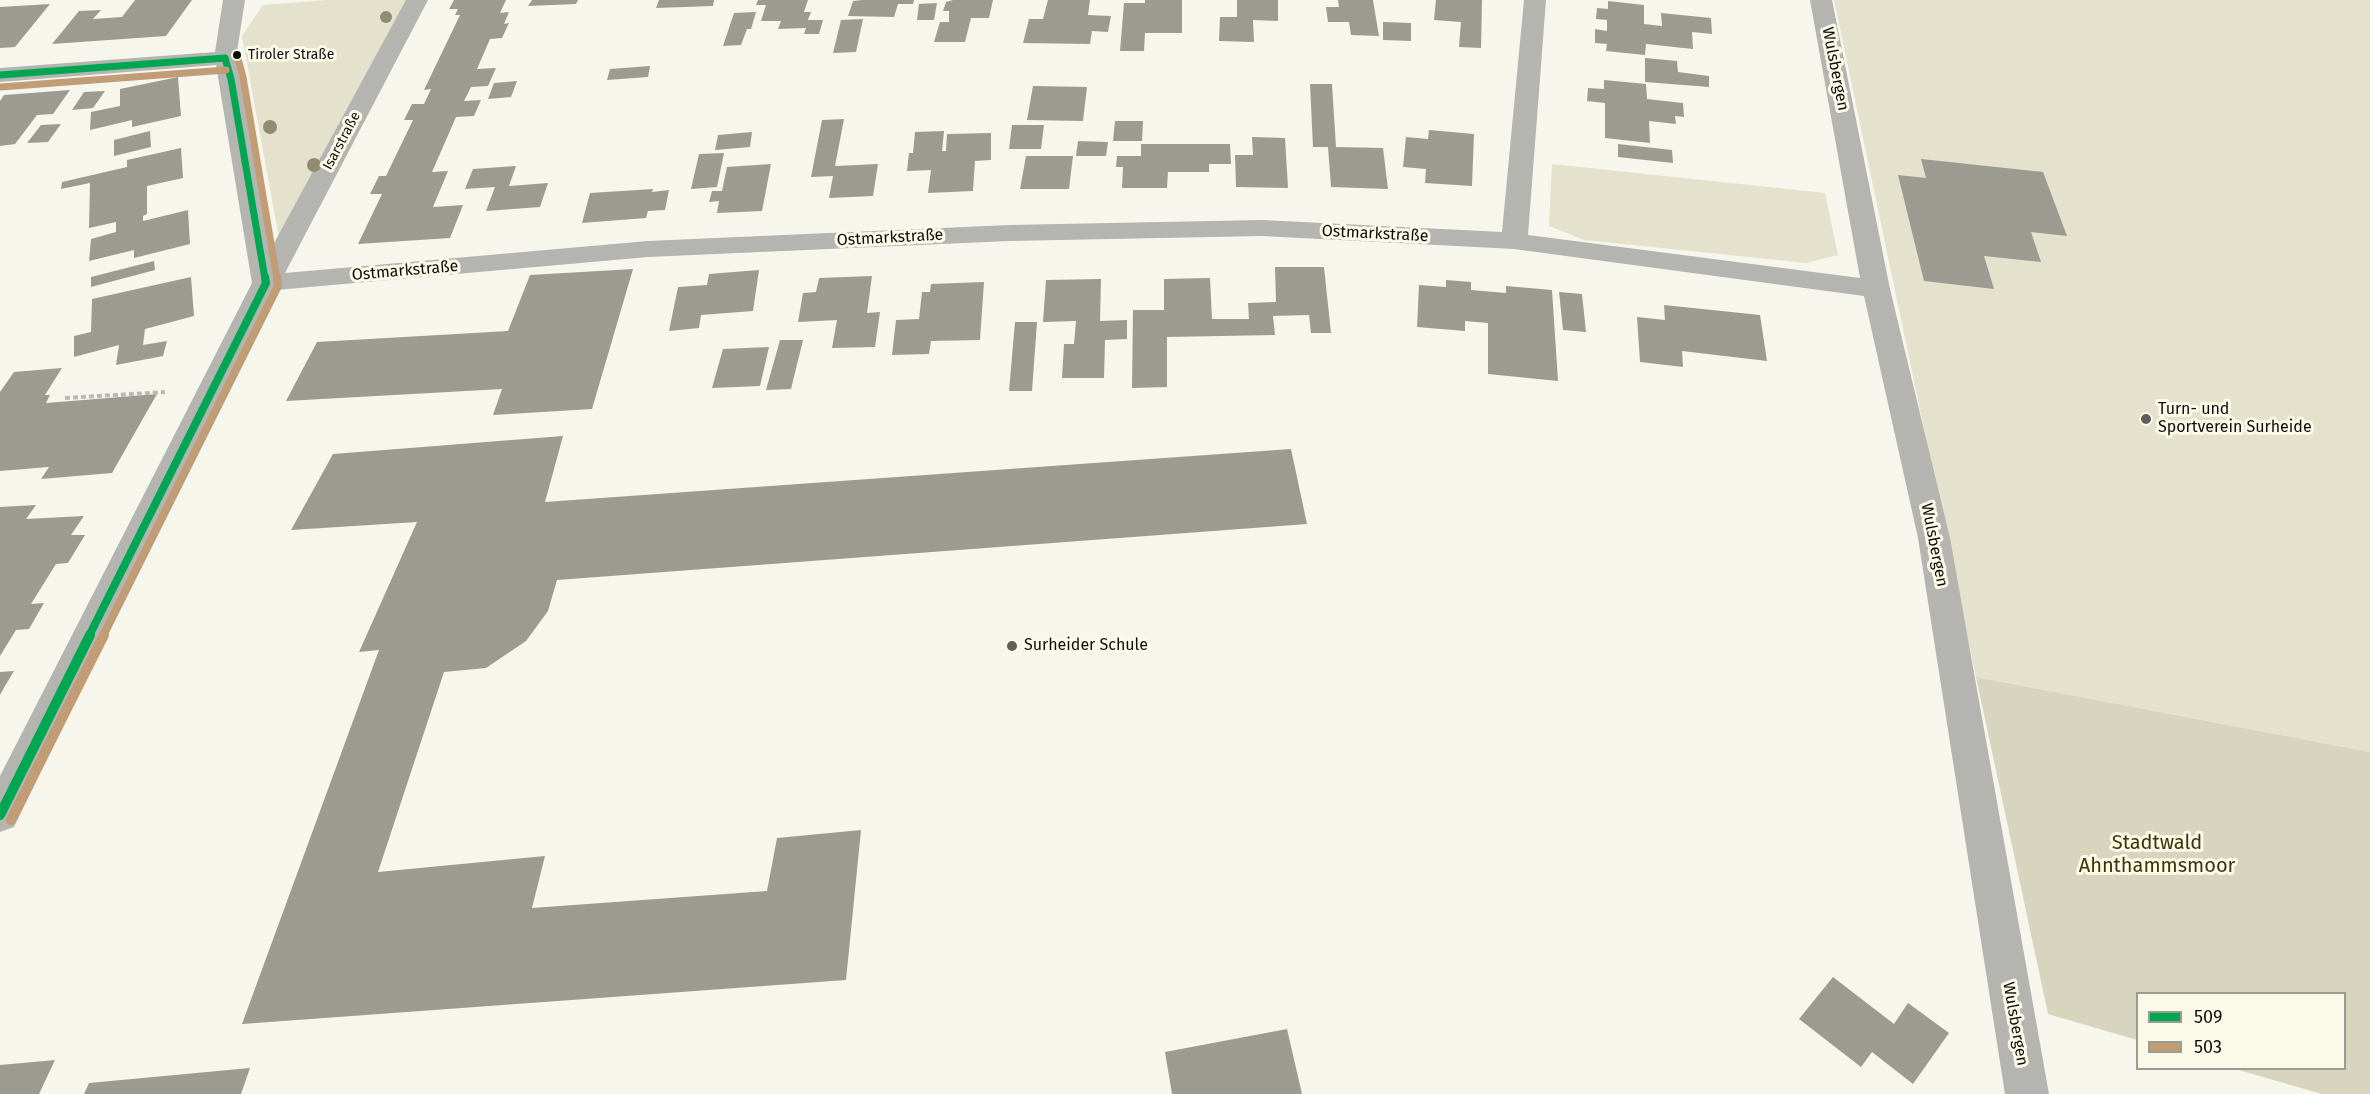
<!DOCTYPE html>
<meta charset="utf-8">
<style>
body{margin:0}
#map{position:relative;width:2370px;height:1094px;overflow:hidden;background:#f7f6ed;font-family:"Fira Sans",sans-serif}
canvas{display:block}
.legend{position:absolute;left:2136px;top:992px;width:210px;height:78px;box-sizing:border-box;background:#fbfae9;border:2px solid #9c9b8f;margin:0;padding:8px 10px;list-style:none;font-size:18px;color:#0d0d08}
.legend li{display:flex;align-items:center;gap:12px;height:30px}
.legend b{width:30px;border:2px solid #9c9b8f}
</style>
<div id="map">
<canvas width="2370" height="1094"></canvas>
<ul class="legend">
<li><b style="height:8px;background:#00a651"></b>509</li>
<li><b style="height:8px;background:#c19c75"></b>503</li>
</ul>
</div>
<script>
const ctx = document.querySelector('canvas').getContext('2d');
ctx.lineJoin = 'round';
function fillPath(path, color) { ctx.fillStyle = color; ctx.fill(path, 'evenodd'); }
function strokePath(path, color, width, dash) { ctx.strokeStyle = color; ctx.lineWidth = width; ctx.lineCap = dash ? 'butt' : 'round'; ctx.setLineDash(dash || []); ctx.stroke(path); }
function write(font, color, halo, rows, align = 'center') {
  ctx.font = font + ' "Fira Sans",sans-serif'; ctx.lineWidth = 6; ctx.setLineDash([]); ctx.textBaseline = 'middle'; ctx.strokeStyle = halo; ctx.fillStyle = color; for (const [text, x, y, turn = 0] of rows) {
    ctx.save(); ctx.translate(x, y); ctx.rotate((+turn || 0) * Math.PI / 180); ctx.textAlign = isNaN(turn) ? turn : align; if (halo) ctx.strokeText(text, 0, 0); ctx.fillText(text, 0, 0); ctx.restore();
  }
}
const green = new Path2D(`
 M327,0H408L279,238L242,36L263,5Z
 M1834,0H2370V752L1976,677Z
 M1552,164L1825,193L1838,255L1807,263L1584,240L1549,226Z`);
const forest = new Path2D(`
 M1976,677L2370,752V1094H2322L2235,1069L2344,1068V994H2138L2137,1040L2048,1014Z`);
const building = new Path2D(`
 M135,0H192L166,36L52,44L79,11L101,10L93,19L122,17Z
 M454,0H506L500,13L509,12L504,24L509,23L502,38L490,39L477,69L496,68L488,86L471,87L464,101L481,100L474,116L456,117L432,172L448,171L433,207L463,205L450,238L358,244L382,194H370L379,176H386L413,120H404L412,104H424L431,89L424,90L460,15H455L458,9H449Z
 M532,0H578L576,4L528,6Z
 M659,0H714L713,6L656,8Z
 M758,0H808L804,12H811L808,20H823L819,34H804L806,28L778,29L781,21H761L766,5H756Z
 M862,0H914L913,4H898L894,17L848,16L853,1Z
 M953,0H993L989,18H971L965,42H934L940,22H949V11H943L946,2Z
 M1048,0H1090L1088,15L1111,16L1108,32L1092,31L1090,44L1023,43L1029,19H1043Z
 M1145,0H1182V33H1145L1144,51H1120L1124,3H1145Z
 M1237,0H1278V21L1253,20L1254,42L1219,41L1220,17H1237Z
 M1338,0H1373L1379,36L1351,35L1349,22H1328L1326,7H1339Z
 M1436,0H1482L1481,48L1459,47L1461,22L1434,20Z
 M1608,1L1644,5V24L1662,26L1661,13L1711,18L1712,34L1692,32L1693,49L1646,44L1645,55L1606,51L1607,44L1595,43V29L1607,31V20L1596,19L1597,8L1608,9Z
 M937,3L934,20H917L919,4Z
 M50,4L15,47L0,48V7Z
 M756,12L751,29H747L741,45L723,46L734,13Z
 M863,19L856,52L833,53L841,20Z
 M1383,22L1411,23V41L1383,40Z
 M1645,58L1677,61L1678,72L1709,76V87L1645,82Z
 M650,66L648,77L607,80L610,69Z
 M178,77L181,116L132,127V120L90,130L91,112L120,106V89Z
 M1604,80L1646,84L1647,99L1683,103L1684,117L1675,116L1676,124L1649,121L1650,143L1605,138V103L1587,101L1588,88L1604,89Z
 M517,81L511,97L488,99L494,83Z
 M1310,84H1332L1336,147L1383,148L1388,189L1331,187L1328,147H1313Z
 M1033,86L1087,87L1083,121L1027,120Z
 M70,90L53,114L37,115L15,144L0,146V101L4,95Z
 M105,91L93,108L72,110L84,92Z
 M844,119L835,166L878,164L873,196L829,198L833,176L811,177L822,120Z
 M1115,121H1143L1142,141H1113Z
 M61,124L48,142L27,143L41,125Z
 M1012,125H1044L1041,149H1009Z
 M1429,130L1474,134L1472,186L1425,183L1426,169L1403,167L1406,137L1428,139Z
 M150,131L151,147L114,156V140Z
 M944,131L942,151H946L947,134L991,133V160L975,161L973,191L928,193L931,170L907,171L909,153H913L915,132Z
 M752,132L750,147L715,150L718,135Z
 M1252,137L1285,138L1288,188L1236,187L1235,155H1253Z
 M1078,141L1108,142L1106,156H1076Z
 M1141,144H1230L1231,164H1209V172H1168L1167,188H1122L1123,167H1116L1117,156H1141Z
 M1618,144L1672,150L1673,163L1618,157Z
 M181,148L183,178L147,186V214L143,216V221L188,210L190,244L134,258V250L89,261L91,239L116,232V222L89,228L90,183L61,189L62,182L127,167V160Z
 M724,153L717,187L691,189L699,154Z
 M1026,156H1073L1069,189H1020Z
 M1921,159L2043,172L2067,236L2031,232L2041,262L1984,256L1994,289L1924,281L1898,175L1926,178Z
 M771,164L762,211L717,213L719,201L709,202L712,191H722L727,167Z
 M516,166L509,186L548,183L540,207L486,211L495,187L465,189L473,169Z
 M653,189L652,192L669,190L665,210L648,211L646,218L582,223L590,193Z
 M154,261L155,270L91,287V277Z
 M1275,267H1324L1331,333H1311L1309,315L1273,316L1275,335L1167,337V387L1132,388L1133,310H1164V279L1210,278L1212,319H1249L1248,303L1276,302Z
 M633,269L592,409L493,415L502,389L286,401L317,342L508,331L530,275Z
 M759,270L753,311L701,315L699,328L669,331L678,287L707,285L709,274Z
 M872,276L867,313L880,312L875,347L832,348L837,320L798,322L803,293L816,292L819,278Z
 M191,277L194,316L145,329L143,345L167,341L163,356L116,365L119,345L74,357V336L91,332L92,299Z
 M1101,279L1100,321L1127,320V339L1105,340L1104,378H1062L1064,344H1074L1076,321L1043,322L1046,280Z
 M1446,280L1471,282V290L1506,293V286L1552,290L1558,381L1488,374V323L1465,321V331L1417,327L1419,285L1446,287Z
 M984,282L980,340L931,341L929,354L892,355L896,320L919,319L922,292H930L931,284Z
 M1559,292L1582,294L1586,332L1563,330Z
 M1664,305L1760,315L1767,361L1682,351L1683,367L1640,362L1637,317L1665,320Z
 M1015,322H1037L1032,391H1009Z
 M780,340H803L791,389L766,390Z
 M769,347L760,386L712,388L723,349Z
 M62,368L45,395H50L46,403L157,394L112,473L41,479L49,467L0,471V392L14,372Z
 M563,436L545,502L1291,449L1307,524L557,580L548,611L526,641L486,668L444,672L378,872L545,856L532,908L767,891L777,838L861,830L846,980L242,1024L379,650L359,652L417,522L291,530L333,454Z
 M36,505L26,519L84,516L71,535H85L68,563L56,564L31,604L44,603L29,629L16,630L0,656V507Z
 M14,671L5,686L0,695V672Z
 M1833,977L1894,1024L1908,1003L1949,1033L1913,1084L1872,1052L1861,1067L1799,1019Z
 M1287,1029L1302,1094H1172L1165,1052Z
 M55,1060L39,1094H0V1065Z
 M250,1068L241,1094H84L89,1083Z`);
const path = new Path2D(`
 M65,398L165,392`);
const street = new Path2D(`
 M223,0H245L236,58L242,79L273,245L406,0H428L285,273L648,241L1009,225L1262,220L1502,232L1524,0H1546L1528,235L1860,278L1810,0H1832L1890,289L1950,538L2049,1094H2005L1918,538L1864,296L1514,249L1262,236L1009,241L648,257L276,290L14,827L0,832V776L252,283L216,65L0,82V68L215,52Z`);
const bus1Far2 = new Path2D(`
 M225,58L231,79L265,279
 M0,75L225,58`);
const bus1Far1 = new Path2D(`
 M89,636L266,283L265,277`);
const bus1 = new Path2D(`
 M0,815L90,635`);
const bus2Far2 = new Path2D(`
 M237,55L243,77L277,279
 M1,87L226,70`);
const bus2Far1 = new Path2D(`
 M103,636L278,286L277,277`);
const bus2 = new Path2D(`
 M11,820L104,635`);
const trees = [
 [386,17,6],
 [270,127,7],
 [314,165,7]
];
const markers = [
 [237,55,5,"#0d0d08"],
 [2146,419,6,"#5f5f58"],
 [1012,646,6,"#5f5f58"]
];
const busNames = [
 ["Tiroler Straße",248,55]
];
const farStreetnames = [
 ["Isarstraße",342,141,-62]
];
const streetNames = [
 ["Wulsbergen",1835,69,79],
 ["Ostmarkstraße",1375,234,3],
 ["Ostmarkstraße",890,238,-3],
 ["Ostmarkstraße",405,271,-5],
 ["Wulsbergen",1934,545,79],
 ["Wulsbergen",2015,1024,80]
];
const poiNames = [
 ["Turn- und",2158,410],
 ["Sportverein Surheide",2158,428],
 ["Surheider Schule",1024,646]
];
const nearParknames = [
 ["Stadtwald",2157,843],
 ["Ahnthammsmoor",2157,866]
];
fillPath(green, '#e4e2cc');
fillPath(forest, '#d7d5be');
fillPath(building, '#9c9b91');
strokePath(path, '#bab9b4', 4, [5, 3]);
fillPath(street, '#b4b4b0');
strokePath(bus1Far2, '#00a651', 7);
strokePath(bus1Far1, '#00a651', 8);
strokePath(bus1, '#00a651', 10);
strokePath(bus2Far2, '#c19c75', 7);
strokePath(bus2Far1, '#c19c75', 8);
strokePath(bus2, '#c19c75', 10);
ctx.fillStyle = '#8f8c70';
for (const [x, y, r] of trees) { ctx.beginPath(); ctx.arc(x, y, r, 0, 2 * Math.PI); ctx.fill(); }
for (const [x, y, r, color] of markers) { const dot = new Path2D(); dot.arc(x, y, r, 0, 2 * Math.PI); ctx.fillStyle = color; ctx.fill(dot); strokePath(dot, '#fbfae9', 2); }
write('14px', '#0d0d08', '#fbfae9', busNames, 'left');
write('14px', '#0d0d08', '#fbfae9', farStreetnames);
write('16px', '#0d0d08', '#fbfae9', streetNames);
write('16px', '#0d0d08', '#fbfae9', poiNames, 'left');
write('20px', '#3a3609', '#fbfae9', nearParknames);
</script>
